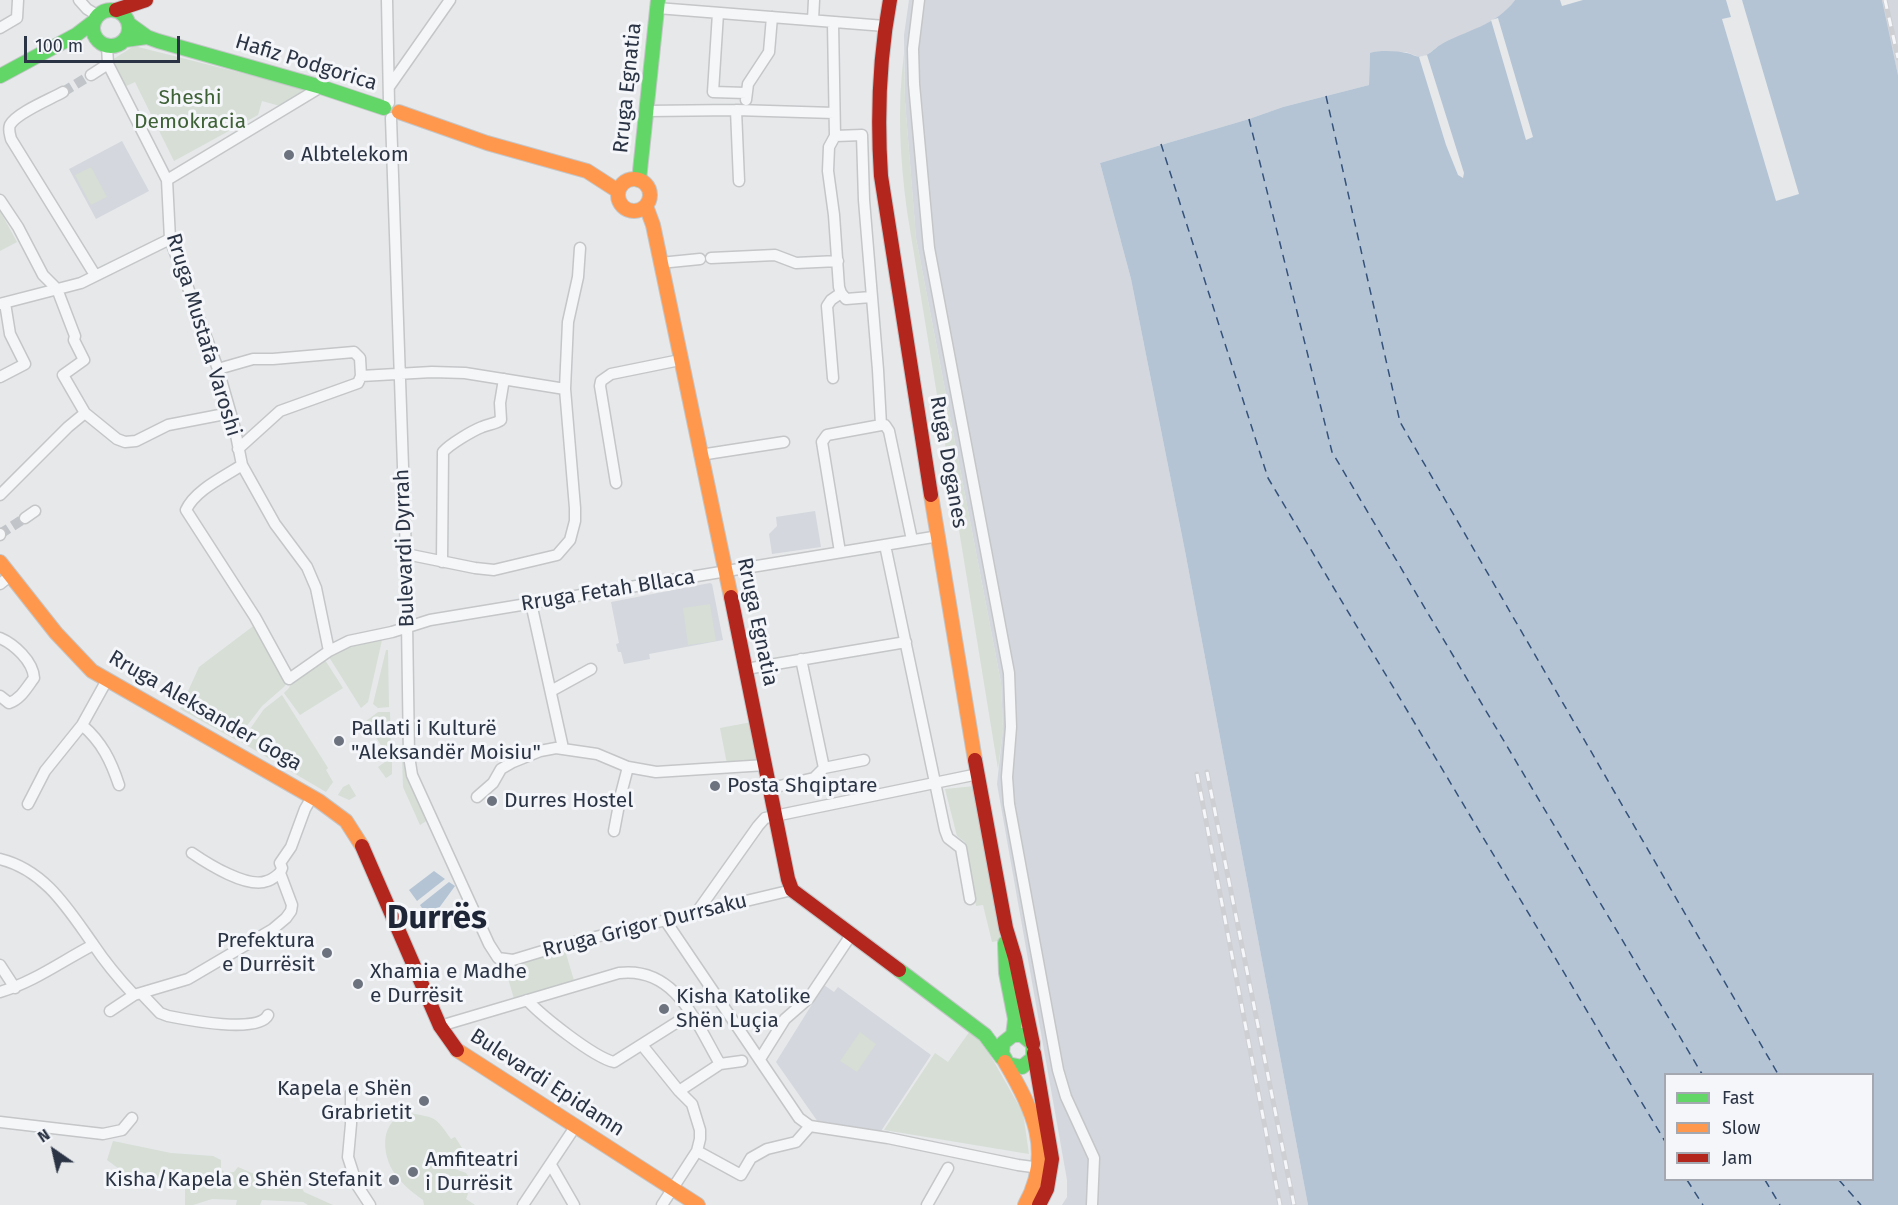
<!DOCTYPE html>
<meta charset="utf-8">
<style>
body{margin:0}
#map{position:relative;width:1898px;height:1205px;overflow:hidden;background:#e6e8ea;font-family:"Fira Sans",sans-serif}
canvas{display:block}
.legend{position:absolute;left:1664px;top:1073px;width:210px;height:108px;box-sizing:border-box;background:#f4f6f9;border:2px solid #a4a8b1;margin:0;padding:8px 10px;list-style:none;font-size:18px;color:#2b3445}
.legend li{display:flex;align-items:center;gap:12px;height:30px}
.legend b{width:30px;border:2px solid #a4a8b1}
.north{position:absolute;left:24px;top:1121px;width:60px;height:60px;-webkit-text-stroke:4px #f4f6f9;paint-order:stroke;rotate:326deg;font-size:16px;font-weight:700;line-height:24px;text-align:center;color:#2b3445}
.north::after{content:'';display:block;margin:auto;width:21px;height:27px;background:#2b3445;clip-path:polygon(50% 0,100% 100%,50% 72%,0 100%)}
.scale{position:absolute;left:24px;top:36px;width:156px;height:27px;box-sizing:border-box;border:3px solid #2b3445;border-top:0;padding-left:8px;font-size:18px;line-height:21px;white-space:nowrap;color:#2b3445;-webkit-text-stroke:4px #f4f6f9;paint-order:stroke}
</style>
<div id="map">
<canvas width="1898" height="1205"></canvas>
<ul class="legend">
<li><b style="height:8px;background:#63d668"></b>Fast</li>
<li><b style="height:8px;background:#ff974d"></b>Slow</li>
<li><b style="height:8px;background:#b3261e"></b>Jam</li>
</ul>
<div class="north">N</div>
<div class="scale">100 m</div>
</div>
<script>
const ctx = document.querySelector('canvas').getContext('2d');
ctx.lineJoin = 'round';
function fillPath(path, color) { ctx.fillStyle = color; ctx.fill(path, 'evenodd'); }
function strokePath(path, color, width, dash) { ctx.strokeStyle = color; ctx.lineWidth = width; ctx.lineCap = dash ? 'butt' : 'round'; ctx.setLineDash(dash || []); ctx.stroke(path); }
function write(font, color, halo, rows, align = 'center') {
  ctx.font = font + ' "Fira Sans",sans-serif'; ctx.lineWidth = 6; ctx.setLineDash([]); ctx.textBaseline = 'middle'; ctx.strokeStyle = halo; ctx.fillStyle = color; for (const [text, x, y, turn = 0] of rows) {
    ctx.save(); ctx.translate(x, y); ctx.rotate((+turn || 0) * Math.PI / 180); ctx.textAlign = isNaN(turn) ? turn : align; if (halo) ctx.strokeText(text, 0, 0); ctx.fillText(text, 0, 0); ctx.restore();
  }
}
const built = new Path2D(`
 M909,0H1515L1507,11L1498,18L1471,32L1440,45L1427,55L1419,57L1406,52L1370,53L1369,85L1283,107L1249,119L1100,163L1131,279L1185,551L1308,1205H1062L1067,1197V1180L997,784L1003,729L1001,683L916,238L905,101L904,35Z
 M1882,0H1898V75L1886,22Z
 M122,141L149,191L96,219L69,169Z
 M815,511L821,547L772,554L769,534L777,526L776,517Z
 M710,583L712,584L723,640L649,654L650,659L624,664L621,652H618L616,644L619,643L611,602Z
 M824,985L834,992L838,987L931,1055L881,1131L818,1122L776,1062Z`);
const green = new Path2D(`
 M134,46L305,89L280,106L262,101L258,115L174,161L135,82L124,87L112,60Z
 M904,54L905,101L916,238L1001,683L1003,729L998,769L907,211C900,158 897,107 904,54Z
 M91,167L107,197L91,205L75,175Z
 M0,211L17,242L0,251Z
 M710,604L716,641L688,645L683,608Z
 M256,624L287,679L285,686L262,706L236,740L180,709L199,667Z
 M382,640L368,702L361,708L329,657L349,647Z
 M386,650H388L389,707L378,708L373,704Z
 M325,660L343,688L300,715L284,693L289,688L291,682Z
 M282,695L328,768L326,770L333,782L326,792L241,742L264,709Z
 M378,712H390L391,755H387L366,721Z
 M752,722L760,760L727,764L720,728Z
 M402,755H404L406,770L428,820L420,825L403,787Z
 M385,762H392V774L386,778L378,767Z
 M349,784L356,796L349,800L338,795L343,787Z
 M975,786L1003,940L992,942L983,905L976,906L965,842L957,836L945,789Z
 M564,947L575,984L515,1002L504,965Z
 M970,1031L985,1046L1023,1113L1029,1154L884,1130L935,1053L948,1062Z
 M860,1032L876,1044L857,1072L840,1061Z
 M409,1113C436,1118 435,1116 451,1139L455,1137L462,1148L466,1159H454L452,1168L466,1173L472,1182L466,1199L475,1205H424L423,1200C412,1192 403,1185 395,1174C381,1154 379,1119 409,1113Z
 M113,1141L171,1153L213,1156L221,1160V1169L225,1173L234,1172L238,1167L280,1185L284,1175L295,1174L304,1192L333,1205H308L303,1202L262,1200L260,1205H236L237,1200L212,1199L193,1205H185V1186L146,1176L133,1179L107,1160Z`);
const water = new Path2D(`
 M1515,0H1560L1562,6L1583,0H1882L1898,75V1205H1308L1185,551L1131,279L1100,163L1249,119L1283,107L1369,85L1370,53C1380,50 1397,51 1407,53C1412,54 1416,57 1421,57C1428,56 1434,49 1440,45C1466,30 1496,26 1515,0ZM1666,1074H1872V1180H1666Z
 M434,871L445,879L417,901L409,890Z
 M449,882L455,886L439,908L428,917L420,905Z`);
const pier = new Path2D(`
 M1726,0H1742L1799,194L1776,201L1722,19L1731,17Z
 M1498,18L1533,137L1526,140L1491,20Z
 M1427,55L1464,173L1463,178L1458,175L1446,145L1419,57Z`);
const ferry = new Path2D(`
 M1326,96L1400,422L1778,1074
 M1249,119L1332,452L1702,1074
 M1161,144L1268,478L1666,1143
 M1687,1180L1703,1205
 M1765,1180L1780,1205
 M1839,1180L1861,1205`);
const streetTunnel = new Path2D(`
 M63,92L91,75
 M0,534L25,518`);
const street = new Path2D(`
 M79,0L87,9L97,15
 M387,0L389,103
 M919,0L913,49L914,84L929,248L1009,673L1011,727L1007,777L1009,804L1058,1070L1066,1097L1094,1158L1092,1205
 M657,8L885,26
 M718,13L713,92L746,93
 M813,20L814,0
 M833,23L835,136L829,147L828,171L834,215L839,287L841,293L846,299L871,297
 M0,28L17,18L18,0
 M107,46L108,64L167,180L170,239L218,369L234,425L242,465L275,524L307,567L316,588L329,651
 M91,75L108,64
 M389,87L450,0
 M63,92C51,99 16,113 10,125C8,130 10,134 11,139L95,275
 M746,100L748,84L769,52L772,17
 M736,110L739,181
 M647,111L736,110L834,113
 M391,118L406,554L409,756L412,775L489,944L498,958L513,960L566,944L792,890
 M835,136L862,135L864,200L878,370L881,425
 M167,180L321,87
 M0,200L18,227L43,275L57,289
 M711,258L775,255L796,263L838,261
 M660,263L700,259
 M57,289L75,336L74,340L84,360L63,375L85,413L117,439L125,442L136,441L168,425L230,413
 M0,304L81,283L170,239
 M218,369L253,359H273L354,352L360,358L361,376
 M0,377L25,364L10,334L5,303
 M833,378L827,306L831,300L841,293
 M238,449L280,411L358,383L361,376L432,372L465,373L565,389
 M700,455L784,442
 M242,465C224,477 195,490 186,510L255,617L289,679L329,651L349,641L392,632L430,620L939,536
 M616,483L600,386L601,381L611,374L680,360
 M0,495L68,427L85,413
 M25,518L35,511
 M0,535V534
 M885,545L945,830L948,838L961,848L970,899
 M840,552L822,442L827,435L881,425H885L889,431L912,540
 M406,554L475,568L494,570L557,555L570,540L575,521V508L565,389L568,322L578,277L580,248
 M442,562L443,452C450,444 472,431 482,427C489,424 495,424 501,420L500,403L504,379
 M0,584L10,576
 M531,603L563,748
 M0,638C14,644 33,661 34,678C27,687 21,699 9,703L0,696
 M801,659L824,768
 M746,669L906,642
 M551,691L591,669
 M82,725C102,742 111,761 119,785
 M771,788L814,778L824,768L864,760
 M477,797L493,783L501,769L513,762L540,751L556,748L597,754L628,767L656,772L766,765
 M28,804L45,771L82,725L107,680
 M614,831L621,794L628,767
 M192,853C208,864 248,889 267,881C272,880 276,876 280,873
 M0,859C45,870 68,909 93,944C105,962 119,979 134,995
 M697,912L758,826L765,818L978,774
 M665,920L799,1118L810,1126L888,1138L1018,1165L1040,1168
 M0,965L15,988
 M0,992C34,982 62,961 93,945
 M141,993L160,1013L168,1016C188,1020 259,1034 268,1015
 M527,1000C542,1016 593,1057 614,1062L690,1014
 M110,1011L134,995L188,979L273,929L286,918L291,911L292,905L280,873L282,868L280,863L291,847L305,809L312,797
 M440,1026L619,973C676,966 696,1023 720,1064
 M642,1045L679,1091L692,1104L700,1130V1139L697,1151L662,1205
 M760,1059L785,1019L809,998L851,935
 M679,1091L720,1064L742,1061
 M351,1093V1124L348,1157L357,1185L370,1205
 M0,1122L103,1134L122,1130L132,1118
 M697,1151L741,1175L751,1158L767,1149L796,1142L810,1126
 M551,1165L574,1205
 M523,1205L575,1127
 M927,1205L948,1168`);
const fast = new Path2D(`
 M93 28a18 18 0 1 1 36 0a18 18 0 1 1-36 0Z
 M129,24L147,37L158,41L321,87L384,108
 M125,40L147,37
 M0,76L76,35L93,22
 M639,180L658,0
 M1005,943L1006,973L1015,1019L1013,1035L1003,1043L1002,1053L1008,1064L1022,1067L1033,1058V1044L1022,1035H1013
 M899,970L985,1035L1002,1058`);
const slow = new Path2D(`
 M399,112L487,143L587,171L618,191
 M618 195a16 16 0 1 1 32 0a16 16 0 1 1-32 0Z
 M646,206L653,225L731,597
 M931,495L975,760
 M0,562L56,633L92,671L319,801L346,821L362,846
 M457,1050L698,1205
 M1005,1062C1033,1109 1054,1153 1025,1205`);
const jam = new Path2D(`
 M890,0C879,59 877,116 881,176L931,495
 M116,10L146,0
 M731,597L788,879L792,890L899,970
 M975,760L1006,928L1015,958L1033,1044
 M362,846L440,1026L457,1050
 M1034,1053L1052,1159L1047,1189L1039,1205`);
const rail = new Path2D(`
 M1885,0L1898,58
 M1207,772L1294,1205
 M1197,774L1280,1205`);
const markers = [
 [289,155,6,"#6c737f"],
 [339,741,6,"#6c737f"],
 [715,786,6,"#6c737f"],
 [492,801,6,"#6c737f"],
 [327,953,6,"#6c737f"],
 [358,984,6,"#6c737f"],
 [664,1009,6,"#6c737f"],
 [424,1101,6,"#6c737f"],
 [413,1172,6,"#6c737f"],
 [394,1180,6,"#6c737f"]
];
const streetNames = [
 ["Hafiz Podgorica",306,63,17],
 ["Rruga Egnatia",628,88,-84],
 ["Rruga Mustafa Varoshi",203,335,73],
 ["Ruga Doganes",948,462,80],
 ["Bulevardi Dyrrah",405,548,-92],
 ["Rruga Fetah Bllaca",608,591,-9],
 ["Rruga Egnatia",757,622,78],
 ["Rruga Aleksander Goga",205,711,30],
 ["Rruga Grigor Durrsaku",645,926,-14],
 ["Bulevardi Epidamn",547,1083,33]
];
const parkNames = [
 ["Sheshi",190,98],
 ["Demokracia",190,122]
];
const poiNames = [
 ["Albtelekom",301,155],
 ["Pallati i Kulturë",351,729],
 ["\"Aleksandër Moisiu\"",351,753],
 ["Posta Shqiptare",727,786],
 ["Durres Hostel",504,801],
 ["Prefektura",315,941,"right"],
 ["e Durrësit",315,965,"right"],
 ["Xhamia e Madhe",370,972],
 ["e Durrësit",370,996],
 ["Kisha Katolike",676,997],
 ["Shën Luçia",676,1021],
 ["Kapela e Shën",412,1089,"right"],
 ["Grabrietit",412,1113,"right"],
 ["Amfiteatri",425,1160],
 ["i Durrësit",425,1184],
 ["Kisha/Kapela e Shën Stefanit",382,1180,"right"]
];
const townNames = [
 ["Durrës",437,919]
];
fillPath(built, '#d4d7dd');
fillPath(green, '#d6ded6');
fillPath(water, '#b4c4d5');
fillPath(pier, '#e6e8ea');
strokePath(ferry, '#34527a', 1.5, [8, 6]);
strokePath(streetTunnel, '#c1c4c9', 10, [10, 5]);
strokePath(street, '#c4c6c8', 13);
strokePath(fast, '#c4c6c8', 16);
strokePath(slow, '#c4c6c8', 16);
strokePath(jam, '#c4c6c8', 16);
strokePath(street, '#f5f6f7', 10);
strokePath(fast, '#63d668', 14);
strokePath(slow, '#ff974d', 14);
strokePath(jam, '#b3261e', 14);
strokePath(rail, '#cecfd2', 5);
strokePath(rail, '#f4f6f9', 3, [9]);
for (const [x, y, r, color] of markers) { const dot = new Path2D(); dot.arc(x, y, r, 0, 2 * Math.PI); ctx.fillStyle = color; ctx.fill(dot); strokePath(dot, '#f4f6f9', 2); }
write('21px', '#2b3445', '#f4f6f9', streetNames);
write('21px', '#3f6138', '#f4f6f9', parkNames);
write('21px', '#2b3445', '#f4f6f9', poiNames, 'left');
write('bold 33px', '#1d2536', '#f4f6f9', townNames);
</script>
